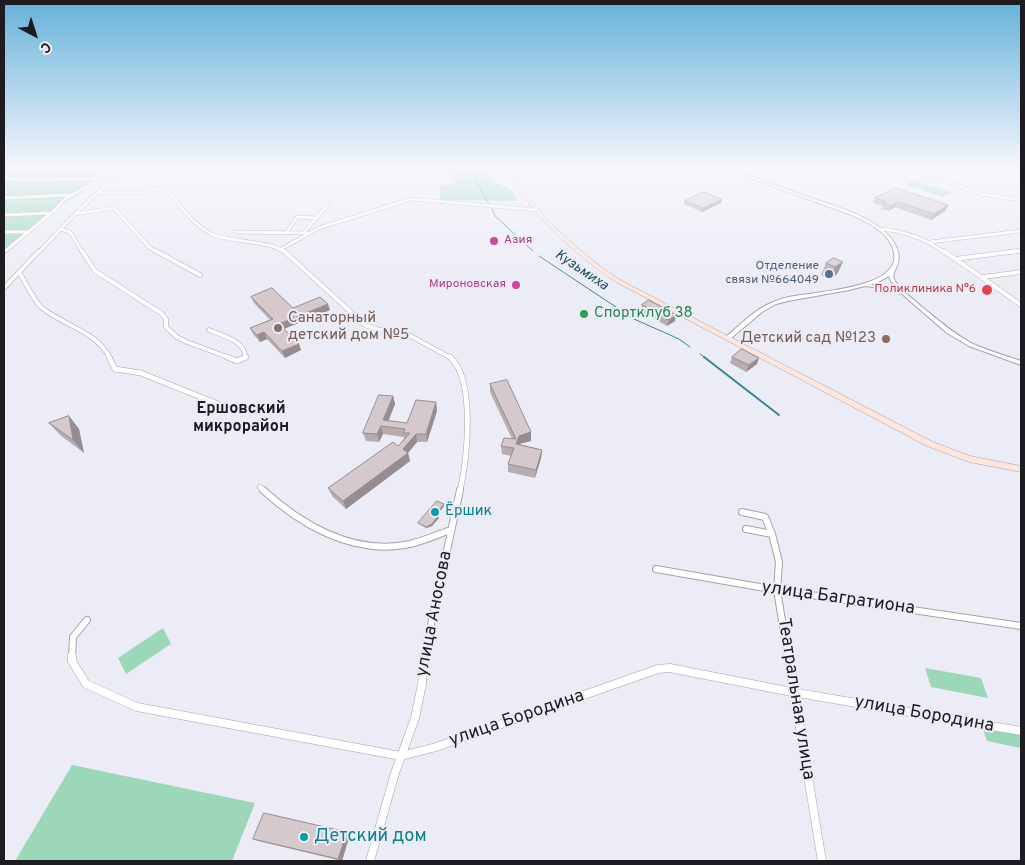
<!DOCTYPE html>
<meta charset="utf-8">
<style>
body{margin:0}
#map{position:relative;width:1025px;height:865px;overflow:hidden;background:#ececf6;font-family:Overpass,sans-serif}
canvas{display:block}
.frame{position:absolute;inset:0;border:5px solid #1d1d21;pointer-events:none}
.north{position:absolute;left:10px;top:10px;width:50px;height:50px;-webkit-text-stroke:4px #ececf6;paint-order:stroke;rotate:140deg;font-size:14px;font-weight:700;line-height:20px;text-align:center;color:#1d1d21}
.north::after{content:'';display:block;margin:auto;width:18px;height:22px;background:#1d1d21;clip-path:polygon(50% 0,100% 100%,50% 72%,0 100%)}
</style>
<div id="map">
<canvas width="1025" height="865"></canvas>
<div class="frame"></div>
<div class="north">С</div>
</div>
<script>
const ctx = document.querySelector('canvas').getContext('2d');
ctx.lineJoin = 'round';
function fillPath(path, color) { ctx.fillStyle = color; ctx.fill(path, 'evenodd'); }
function strokePath(path, color, width, dash) { ctx.strokeStyle = color; ctx.lineWidth = width; ctx.lineCap = dash ? 'butt' : 'round'; ctx.setLineDash(dash || []); ctx.stroke(path); }
function write(font, color, halo, rows, align = 'center') {
  ctx.font = font + ' Overpass,sans-serif'; ctx.lineWidth = 4; ctx.setLineDash([]); ctx.textBaseline = 'middle'; ctx.strokeStyle = halo; ctx.fillStyle = color; for (const [text, x, y, turn = 0] of rows) {
    ctx.save(); ctx.translate(x, y); ctx.rotate((+turn || 0) * Math.PI / 180); ctx.textAlign = isNaN(turn) ? turn : align; if (halo) ctx.strokeText(text, 0, 0); ctx.fillText(text, 0, 0); ctx.restore();
  }
}
const green = new Path2D(`
 M4,168H127L117,174L103,175L76,197L65,202L4,255Z
 M446,168H486L495,183L511,190L518,201L440,200V186L456,183Z
 M913,180L952,192L944,197L906,185Z
 M163,628L171,644L126,674L118,658Z
 M925,668L981,678L988,698L931,687Z
 M982,726L1021,734V748L987,741Z
 M72,765L255,803L232,861H15Z`);
const streamFar1 = new Path2D(`
 M469,168L489,204
 M492,209L495,216L533,251
 M539,256L634,319L679,339L690,347
 M700,354L706,358`);
const stream = new Path2D(`
 M704,357L779,415`);
const minorFar4 = new Path2D(`
 M58,168L116,175
 M129,168L111,180L75,214L114,208L150,248L159,253
 M905,168L981,194L1021,200
 M4,172L22,168
 M6,178L20,180L97,179
 M180,178L206,168
 M164,187C179,204 193,226 214,235C234,243 271,240 285,253
 M98,193H143L164,187L189,168
 M4,198L70,195
 M4,215L51,213
 M60,229L70,232L83,253
 M880,229C905,231 925,238 945,253
 M4,232H28
 M237,232L307,233
 M286,233L297,217L317,218
 M303,233L328,205
 M930,242L1021,231
 M281,249L319,228L411,199L538,210
 M4,252L56,209L65,199L93,183L99,173L107,168
 M38,253L75,214
 M1007,253L1021,251`);
const minorFar3 = new Path2D(`
 M82,251L95,271L161,313L166,319V327L177,337L187,342L230,358
 M156,251L200,275
 M284,251L365,325L376,329L407,334L451,358
 M944,251L1021,305
 M955,259L1017,251
 M19,272C26,283 33,300 42,308C65,326 96,331 110,358
 M983,277L1021,272
 M4,288L39,251
 M209,330C222,335 247,342 245,358`);
const minorFar2 = new Path2D(`
 M109,357L115,369L141,373L228,408
 M227,357L237,361L246,357
 M450,357C476,379 467,460 460,491
 M260,487L264,491`);
const minorFar1 = new Path2D(`
 M263,490C300,524 351,554 404,545C420,543 435,535 451,530
 M742,512L765,517L772,534
 M746,529L772,534L779,562L777,590L788,657
 M656,569L777,590L1021,626
 M72,657L73,637L87,620
 M424,657L460,490`);
const minor = new Path2D(`
 M72,656V661L86,684L137,707L401,756L436,747L658,669L670,668L792,692L1021,731
 M788,656L822,861
 M370,861L395,773L415,718L422,684L424,656`);
const tertiary = new Path2D(`
 M724,168H729C756,178 783,188 811,198C835,206 868,215 886,233C894,240 901,252 898,263C896,270 891,274 895,281C902,291 913,299 922,307C938,320 953,333 971,343C986,350 1006,356 1021,361V365L969,346L947,333L902,294L880,288L865,286L849,290L788,301L776,304L762,312L730,339H726V337C740,325 754,310 771,303C785,296 801,295 816,293C839,289 911,283 891,244C879,221 839,211 816,202C796,195 776,188 756,180C746,176 734,173 724,168ZM889,276L891,281L899,291L880,286L870,285L878,282Z`);
const secondary = new Path2D(`
 M504,168H508C537,214 575,250 620,280L933,442L970,456L1021,466V472L969,462L927,446L616,282C570,251 533,215 504,168Z`);
const wall = new Path2D(`
 M875,198L945,211L931,220L895,207L889,211L881,209L883,206L873,203Z
 M685,201L721,203L702,212L684,204Z
 M843,262L837,274L830,279L821,275L826,263Z
 M251,297L293,308L330,310L284,329L299,344L301,350L285,358L267,339L260,342L253,334L250,328L270,320L254,303Z
 M642,305L675,321L667,326L641,311Z
 M732,357L757,364L746,372L730,363Z
 M490,384L531,432V441L519,444L542,450L541,458L535,478L508,472V464L511,456L502,454L501,446L512,439L490,392Z
 M393,396L395,404L388,421L407,423L436,402L437,411L427,442H417L408,453L410,461L346,509L332,496L328,488L398,446L404,439V437L383,434L379,442L366,441L363,433Z
 M69,416L79,429L84,453L60,435L49,423Z
 M444,504V506L437,516H438L439,518L432,526L426,528L419,524L418,523Z
 M347,832L350,834L342,861L258,841L253,839Z`);
const shadedWall = new Path2D(`
 M722,199L721,203L702,212L703,208Z
 M898,202L895,207L889,211L892,206Z
 M948,205L945,211L931,220L934,214Z
 M843,262L837,274L830,279L835,267Z
 M328,304L330,310L281,330L279,324Z
 M676,315L675,321L667,326L669,320Z
 M264,332L267,339L260,342L257,335Z
 M299,344L301,350L285,358L282,351Z
 M759,358L757,364L746,372L749,365Z
 M393,396L395,404L386,427L383,420Z
 M436,402L437,411L427,442L426,434Z
 M69,416L79,429L84,453L73,440Z
 M381,426L383,434L379,442L377,434Z
 M531,432V441L519,444H516L519,436Z
 M416,434L417,442L408,453L410,461L346,509L343,501L403,449Z
 M542,450L541,458L535,478L536,470Z
 M444,504V506L436,517L435,515Z
 M438,516L439,518L432,526L426,528V527Z
 M347,832L350,834L342,861L338,859Z`);
const building = new Path2D(`
 M896,188L948,205L934,214L898,202L892,206L884,203L887,202L875,198Z
 M703,192L722,199L703,208L685,201Z
 M834,258L843,262L835,267L826,263Z
 M272,288L293,308L320,297L328,304L279,324L299,344L282,351L264,332L257,335L250,328L273,319L251,297Z
 M649,300L676,315L669,320L642,305Z
 M742,349L759,358L749,365L732,357Z
 M507,380L531,432L519,436L516,444L542,450L536,470L508,464L514,448L501,446L504,438L516,439L490,384Z
 M379,395L393,396L383,420L407,423L416,400L436,402L426,434H416L403,449L408,453L343,501L328,488L393,442L398,446L410,433H403L405,429L381,426L377,434L363,433Z
 M69,416L73,440L49,423Z
 M437,501L444,504L435,515L438,516L432,524L426,527L418,523Z
 M264,813L347,832L338,859L253,839Z`);
const markers = [
 [494,241,5,"#d1479c"],
 [829,274,5,"#5c6f8a"],
 [516,285,5,"#d1479c"],
 [987,290,6,"#e0444e"],
 [584,314,5,"#2e9e5b"],
 [278,328,5,"#8d6e63"],
 [886,339,5,"#8d6e63"],
 [435,512,5,"#0f9aa8"],
 [304,837,5,"#0f9aa8"]
];
const farHotelnames = [
 ["Азия",504,241],
 ["Мироновская",506,285,"right"]
];
const farServicenames = [
 ["Отделение",819,267],
 ["связи №664049",819,281]
];
const farHealthnames = [
 ["Поликлиника N°6",976,290]
];
const farWaternames = [
 ["Кузьмиха",581,271,34]
];
const leisureNames = [
 ["Спортклуб 38",594,314]
];
const educationNames = [
 ["Санаторный",288,319],
 ["детский дом №5",288,336],
 ["Детский сад №123",876,339,"right"]
];
const cultureNames = [
 ["Ёршик",445,512]
];
const neighbourhoodNames = [
 ["Ершовский",241,410],
 ["микрорайон",241,428]
];
const nearStreetnames = [
 ["улица Багратиона",838,599,8],
 ["улица Аносова",435,614,-79],
 ["Театральная улица",795,699,81],
 ["улица Бородина",924,715,10],
 ["улица Бородина",517,719,-19]
];
const nearCulturenames = [
 ["Детский дом",314,837]
];
fillPath(green, '#9cd7ba');
strokePath(streamFar1, '#368494', 1);
strokePath(stream, '#368494', 2);
strokePath(minorFar4, '#a3a3ad', 4);
strokePath(minorFar3, '#a3a3ad', 5);
strokePath(minorFar2, '#a3a3ad', 6);
strokePath(minorFar1, '#a3a3ad', 8);
strokePath(minor, '#a3a3ad', 9);
strokePath(tertiary, '#a3a3ad', 2);
strokePath(secondary, '#a3a3ad', 1);
strokePath(minorFar4, '#fff', 3);
strokePath(minorFar3, '#fff', 4);
strokePath(minorFar2, '#fff', 5);
strokePath(minorFar1, '#fff', 6);
strokePath(minor, '#fff', 8);
fillPath(tertiary, '#fff');
fillPath(secondary, '#fee6df');
fillPath(wall, '#b7adb0');
fillPath(shadedWall, '#958d90');
fillPath(building, '#d5c9cd');
strokePath(building, '#958d90', 1);
const sky = ctx.createLinearGradient(0, 0, 0, 289);
sky.addColorStop(0, '#65b2da');
sky.addColorStop(0.58, '#f6f6fb');
sky.addColorStop(1, '#f6f6fb00');
ctx.fillStyle = sky;
ctx.fillRect(0, 0, 1025, 289);
for (const [x, y, r, color] of markers) { const dot = new Path2D(); dot.arc(x, y, r, 0, 2 * Math.PI); ctx.fillStyle = color; ctx.fill(dot); strokePath(dot, '#ececf6', 2); }
write('12px', '#b23c85', '#ececf6', farHotelnames, 'left');
write('12px', '#4e5e75', '#ececf6', farServicenames, 'right');
write('12px', '#be3a42', '#ececf6', farHealthnames, 'right');
write('italic 14px', '#204f58', '#ececf6', farWaternames);
write('15px', '#27864d', '#ececf6', leisureNames, 'left');
write('15px', '#785e54', '#ececf6', educationNames, 'left');
write('15px', '#0d838f', '#ececf6', cultureNames, 'left');
write('bold 16px', '#1d1d21', '#ececf6', neighbourhoodNames);
write('18px', '#1d1d21', '#ececf6', nearStreetnames);
write('18px', '#0d838f', '#ececf6', nearCulturenames, 'left');
</script>
